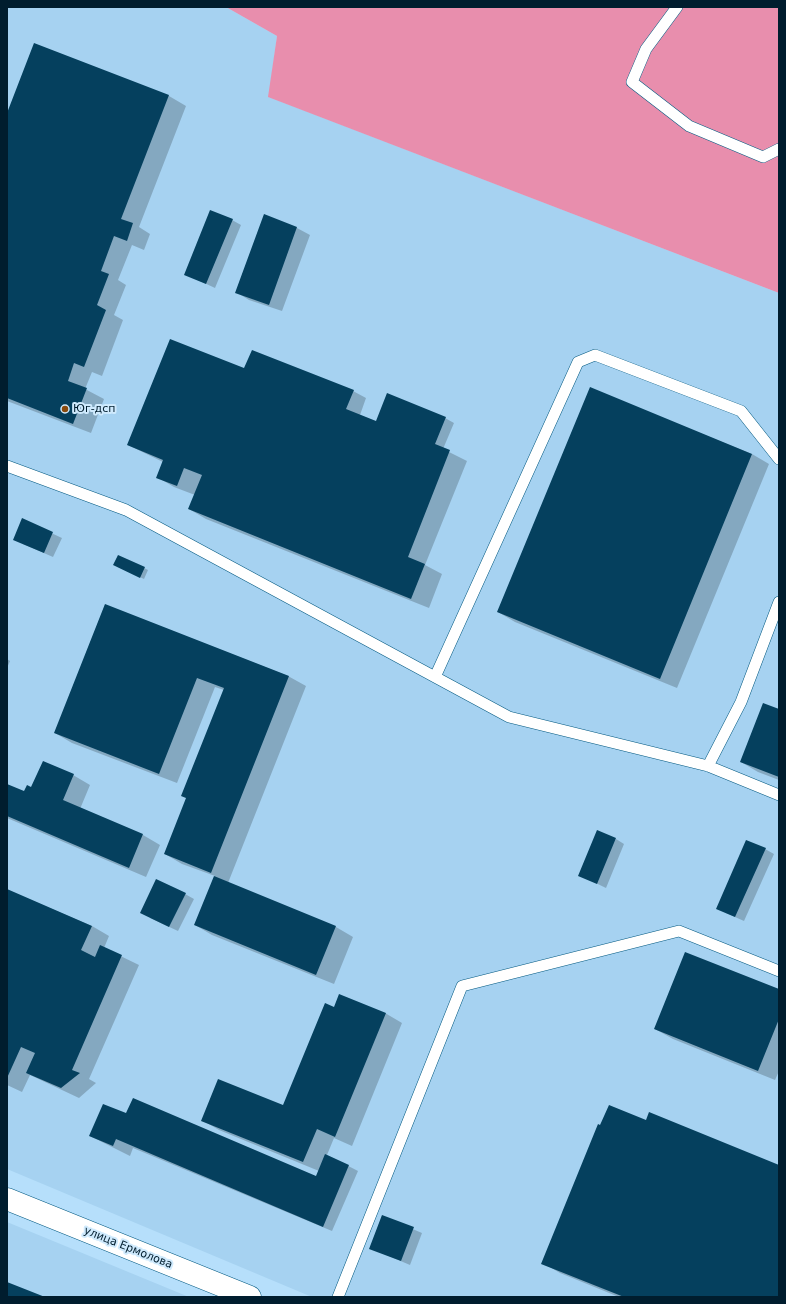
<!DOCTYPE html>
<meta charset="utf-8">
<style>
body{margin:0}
#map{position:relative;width:786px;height:1304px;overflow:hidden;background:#b6dffb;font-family:"DejaVu Sans",sans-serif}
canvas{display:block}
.frame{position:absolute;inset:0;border:8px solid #001d2e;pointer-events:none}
</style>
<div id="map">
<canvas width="786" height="1304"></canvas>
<div class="frame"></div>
</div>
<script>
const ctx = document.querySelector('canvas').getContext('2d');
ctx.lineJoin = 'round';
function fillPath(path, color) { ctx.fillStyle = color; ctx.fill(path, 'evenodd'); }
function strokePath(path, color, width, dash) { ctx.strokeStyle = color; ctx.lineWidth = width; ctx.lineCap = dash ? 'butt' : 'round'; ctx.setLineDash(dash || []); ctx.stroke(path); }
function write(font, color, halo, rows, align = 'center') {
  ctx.font = font + ' "DejaVu Sans",sans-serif'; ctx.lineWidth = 4; ctx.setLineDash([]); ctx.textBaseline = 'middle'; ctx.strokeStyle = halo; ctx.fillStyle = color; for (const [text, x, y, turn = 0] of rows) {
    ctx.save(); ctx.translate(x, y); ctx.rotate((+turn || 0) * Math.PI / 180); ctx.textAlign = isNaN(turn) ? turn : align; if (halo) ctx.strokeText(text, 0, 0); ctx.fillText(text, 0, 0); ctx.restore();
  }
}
const built = new Path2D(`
 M7,7H226L277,36L269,97L779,293V1297H312L7,1169Z
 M7,1222L189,1297H7Z`);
const green = new Path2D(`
 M226,7H779V293L268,97L277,36Z`);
const shadow = new Path2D(`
 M35,44L169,96L186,106L139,227L150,234L144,250L132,245L118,280L126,285L114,315L123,320L102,376L92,372L85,389L104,399L91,433L7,401V116Z
 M264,216L297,228L310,235L282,311L249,300L236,292Z
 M232,220L241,225L215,288L185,274Z
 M249,371L353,391L366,398L360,415L376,422L445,418L454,423L443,449L467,461L425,565L442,574L429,608L206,519L189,509L195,495L174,487L157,477L163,462L128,445Z
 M590,389L752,454L769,464L677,688L515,622L498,612Z
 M23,520L62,538L53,557L23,544Z
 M118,567L144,568L148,570L144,579Z
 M105,605L288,676L306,686L228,883L336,927L353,937L334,984L212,935L195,925L215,876L182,864L165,854L187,799L224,690L215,687L177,783L72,743L55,733Z
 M7,659L10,661L7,668Z
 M779,710V780L758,772L741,762Z
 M73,775L90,785L80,809L143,835L160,845L146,877L7,818V785L24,793Z
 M616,839L624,844L606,888L579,875Z
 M765,849L774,854L744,921L726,913Z
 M7,890L92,926L109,936L104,948L139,965L89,1079L96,1083L79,1098L30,1075L22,1092L7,1085Z
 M185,894L194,899L178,931L150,918Z
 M779,991V1071L775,1080L673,1039L655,1029Z
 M335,1008L385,1013L402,1023L352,1146L334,1138L327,1155L358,1171L332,1231L133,1148L130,1156L90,1136L127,1115L316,1177L319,1171L219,1130L202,1120L284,1106Z
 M646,1121L779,1166V1297H619L560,1273L543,1263Z
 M382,1216L422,1233L410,1265L370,1248Z`);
const building = new Path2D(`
 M34,43L169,95L121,219L133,223L127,241L114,236L101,271L109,274L97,305L106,310L84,367L74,363L68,381L87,388L73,424L7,398V113Z
 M210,210L233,219L206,284L184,275Z
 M264,214L297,227L269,305L235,293Z
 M170,339L244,368L252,350L354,390L346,409L376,421L387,393L446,417L435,444L450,450L408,557L425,564L411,599L188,509L202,475L184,468L177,486L156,478L163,460L127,445Z
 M590,387L752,454L660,679L497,612Z
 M22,518L53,532L44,553L13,540Z
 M118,555L145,567L140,578L113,565Z
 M105,604L289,676L211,873L164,854L186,798L181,796L224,688L197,678L159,774L54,733Z
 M763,703L779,709V777L740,762Z
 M43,761L74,774L63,800L143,834L129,868L7,816V784L24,791L27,785L31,787Z
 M597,830L616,838L597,884L578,876Z
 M746,840L766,848L735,917L716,909Z
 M214,876L336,926L316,975L194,925Z
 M156,879L186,893L169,927L140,913Z
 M7,889L92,926L81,950L95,957L100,945L122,955L72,1070L80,1073L61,1088L26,1073L35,1053L21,1047L7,1078Z
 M685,952L779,989V1019L758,1071L654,1029Z
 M339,994L386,1013L335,1137L317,1129L303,1162L201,1121L218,1079L283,1105L325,1003L334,1007Z
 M133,1098L316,1176L325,1154L349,1165L323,1227L116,1139L113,1146L89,1136L103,1104L126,1113Z
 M609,1105L646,1120L649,1112L779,1165V1297H624L541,1264L598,1124L600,1125Z
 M382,1215L414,1227L401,1261L369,1249Z
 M7,1282L45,1297H7Z`);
const lane = new Path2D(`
 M677,7L646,49L632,82L689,126L763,157L779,149
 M7,466L126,510L509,717L708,766L779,795
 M435,677L578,362L595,355L741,411L779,459
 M708,766L741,702L779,602
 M338,1297L462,986L679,931L779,971`);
const secondary = new Path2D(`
 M7,1199L250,1297`);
const markers = [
 [65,409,4,"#884a0d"]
];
const poiNames = [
 ["Юг-дсп",73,409]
];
const streetNames = [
 ["улица Ермолова",128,1248,22]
];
fillPath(built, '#a6d2f1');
fillPath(green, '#e88ead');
fillPath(shadow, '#0003');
fillPath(building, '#05405e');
strokePath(lane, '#045a82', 12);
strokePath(secondary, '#045a82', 23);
strokePath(lane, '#fff', 11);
strokePath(secondary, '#fff', 22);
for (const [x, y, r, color] of markers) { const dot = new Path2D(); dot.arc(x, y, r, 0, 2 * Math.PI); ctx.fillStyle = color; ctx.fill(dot); strokePath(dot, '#cfeafd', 1.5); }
write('11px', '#001d2e', '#cfeafd', poiNames, 'left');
write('11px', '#001d2e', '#cfeafd', streetNames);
</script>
